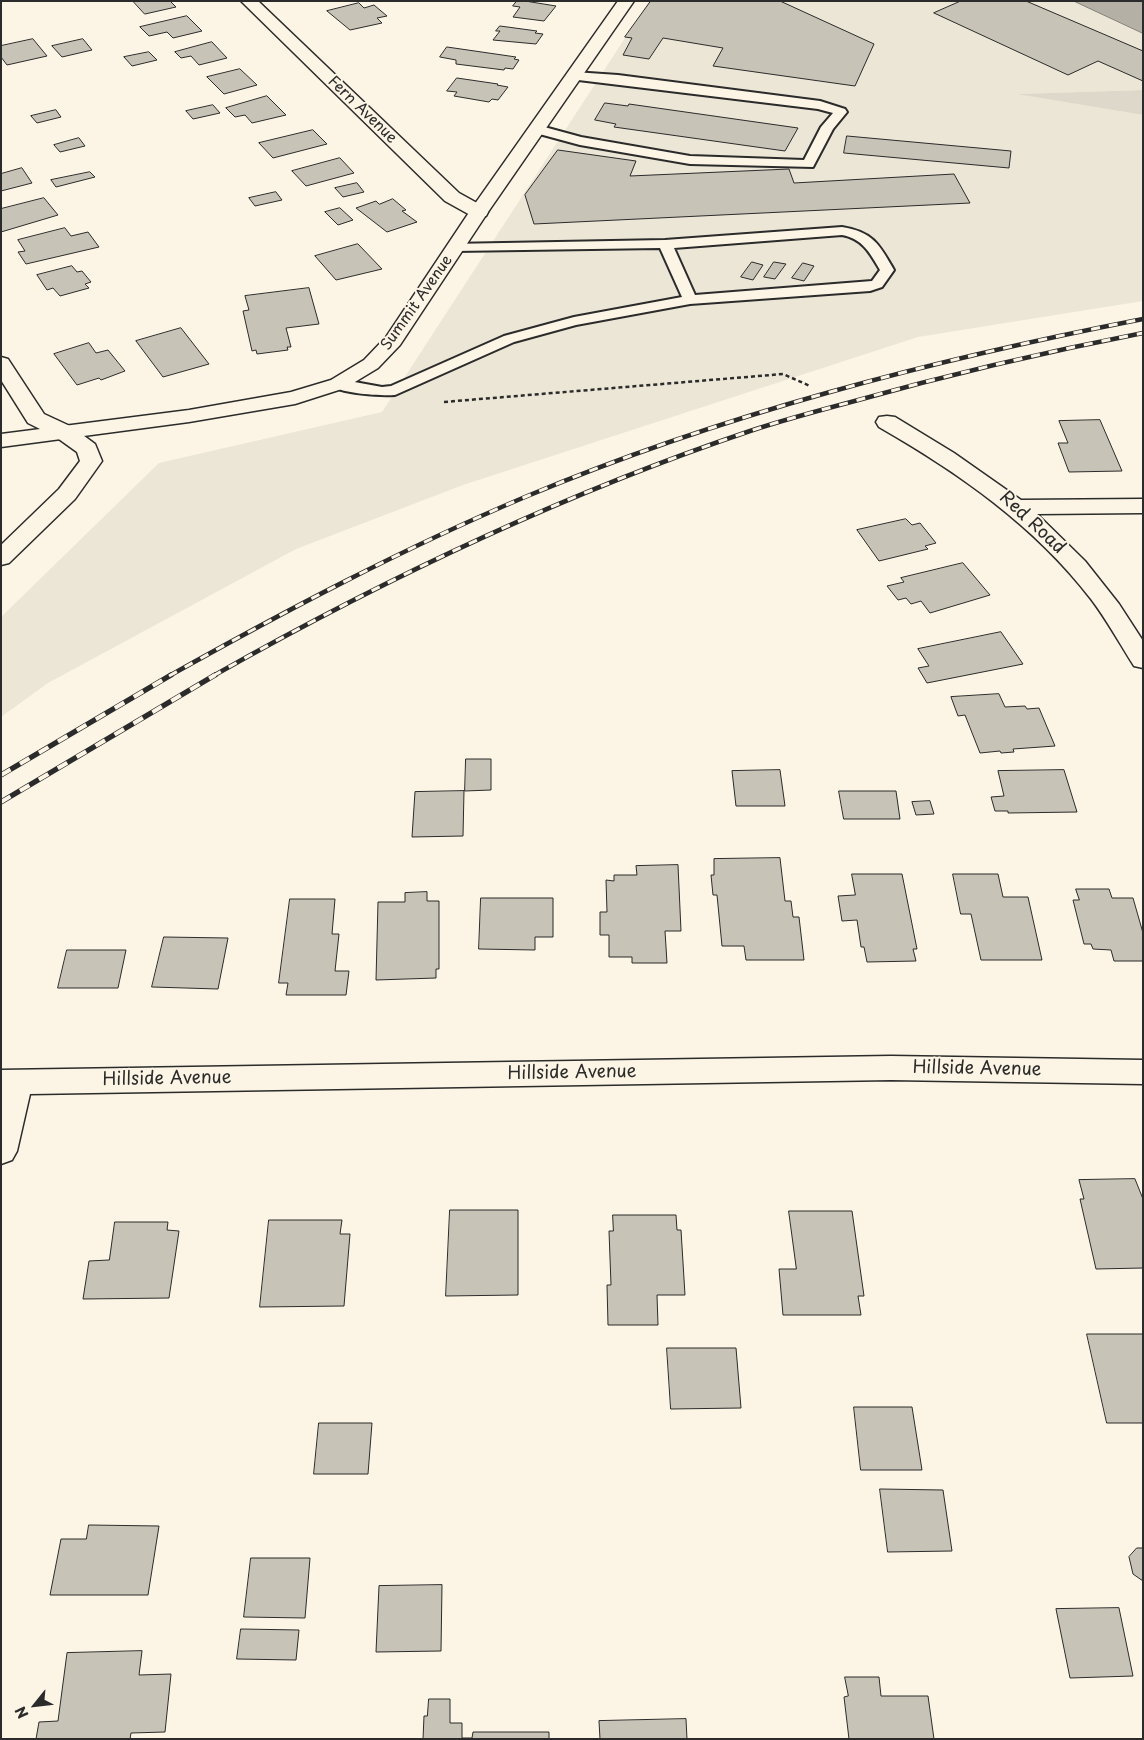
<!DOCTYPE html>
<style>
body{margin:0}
#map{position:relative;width:1144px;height:1740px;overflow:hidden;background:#fcf5e5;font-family:"Playpen Sans",sans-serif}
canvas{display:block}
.frame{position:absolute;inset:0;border:2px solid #2b2b2b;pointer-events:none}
.north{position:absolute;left:10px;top:1680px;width:50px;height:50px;-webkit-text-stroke:4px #fcf5e5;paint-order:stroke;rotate:241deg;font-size:14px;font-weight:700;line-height:20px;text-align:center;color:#2b2b2b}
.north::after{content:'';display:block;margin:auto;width:18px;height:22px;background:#2b2b2b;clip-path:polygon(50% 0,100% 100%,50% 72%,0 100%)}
</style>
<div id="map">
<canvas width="1144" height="1740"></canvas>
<div class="frame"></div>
<div class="north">N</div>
</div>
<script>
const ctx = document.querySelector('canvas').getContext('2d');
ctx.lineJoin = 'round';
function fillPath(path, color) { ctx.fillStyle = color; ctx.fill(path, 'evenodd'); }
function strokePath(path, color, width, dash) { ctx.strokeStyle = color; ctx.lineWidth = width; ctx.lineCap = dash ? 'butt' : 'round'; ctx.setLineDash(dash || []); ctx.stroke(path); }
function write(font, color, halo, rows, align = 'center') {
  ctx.font = font + ' "Playpen Sans",sans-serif'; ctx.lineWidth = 4; ctx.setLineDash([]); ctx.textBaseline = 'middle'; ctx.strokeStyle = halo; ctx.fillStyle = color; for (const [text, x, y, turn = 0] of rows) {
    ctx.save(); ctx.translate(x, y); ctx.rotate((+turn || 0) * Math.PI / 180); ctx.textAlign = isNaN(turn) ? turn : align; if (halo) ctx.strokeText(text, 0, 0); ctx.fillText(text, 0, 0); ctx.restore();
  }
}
const built = new Path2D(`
 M649,1H1074L1143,33V90L1020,94L1143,115V301L918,337L463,485L296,549L48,683L1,717V617L159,463L382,412Z`);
const green = new Path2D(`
 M1143,90V115L1017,94Z`);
const water = new Path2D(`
 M1074,1H1143V33Z`);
const building = new Path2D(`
 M133,1H170L176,7L145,14Z
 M517,1H525L556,6L544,21L513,17L520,7L513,6Z
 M651,1H780L874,44L855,86L713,66L723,48L663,38L649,59L623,55L632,38L625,37Z
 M961,1H1026L1143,51V81L1098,61L1068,75L934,13Z
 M359,3L364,8L374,5L387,16L377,18L382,23L350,30L327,11Z
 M187,16L202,31L173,38L167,32L149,36L140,27Z
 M500,26L537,31L535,33L543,34L536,44L493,40L500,31H496Z
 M33,39L47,56L7,65L1,57V46Z
 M83,39L92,50L62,57L52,46Z
 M212,42L227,58L199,65L191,56L181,58L175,52Z
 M447,47L516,57L514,59L519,60L513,69L505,68L504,70L456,64V60L440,57Z
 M149,52L157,60L132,66L124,57Z
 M240,69L257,85L224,94L207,77Z
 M457,78L498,84L497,85L508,87L498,100L492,99L489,102L454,96L457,92L447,91Z
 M267,96L286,115L252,123L245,115L235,117L226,108Z
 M605,103L628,106L629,104L798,128L785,151L614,127L616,124L595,120Z
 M213,105L220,113L193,119L186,111Z
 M56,110L61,117L37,123L31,116Z
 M313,130L327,144L273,158L259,143Z
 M847,136L1011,151L1009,168L844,153Z
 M79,138L85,146L60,152L54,145Z
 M558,150L636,161L630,176L789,169L794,183L954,174L970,203L534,224L525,195Z
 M340,158L354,173L306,186L292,171Z
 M22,168L32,183L1,191V174Z
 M90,172L95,177L56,187L51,180Z
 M357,183L364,192L343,197L335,188Z
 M276,192L282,200L255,206L249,198Z
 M44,198L58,215L1,232V209Z
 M393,199L406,210L402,211L417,222L387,232L356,208L376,201L379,204Z
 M340,208L353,220L338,225L325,212Z
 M65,228L71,236L88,232L99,247L26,264L18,252L25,251L18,240Z
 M358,244L382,269L336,280L315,256Z
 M752,262L763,265L753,280L741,277Z
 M774,262L786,264L775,279L764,277Z
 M803,263L814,266L804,281L792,278Z
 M72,266L77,272L82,271L91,282L85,284L89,288L60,296L53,288L47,290L37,275Z
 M309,288L319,324L286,328L291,347H287L288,350L257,354L256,350L252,351L243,311L249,310L245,296Z
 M181,328L209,364L163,377L136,341Z
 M89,343L96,353L108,350L125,371L101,380L99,378L77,385L54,354Z
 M1100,420L1122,471L1069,472L1058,443H1068L1059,421Z
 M906,519L912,525L920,523L936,543L925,546L928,549L879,561L857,530Z
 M963,563L990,595L930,613L921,601L911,604L906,598L898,600L887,586L904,582L901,578Z
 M1001,632L1023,664L927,683L918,668L929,666L918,649Z
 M999,694L1005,707L1025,706L1027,709L1039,708L1055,746L1013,749L1014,752L1001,753L1000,751L980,753L965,715L958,716L951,697Z
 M466,759H491V790L465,791Z
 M780,770L785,806H736L732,771Z
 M1064,770L1077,812L1008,813V811H995L991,797L1004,796L998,771Z
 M464,791L463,836L412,837L415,792Z
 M839,791H896L900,819H844Z
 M930,801L934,814L916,815L912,802Z
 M780,858L785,901H791L793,917H799L804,960H746L744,946H722L717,895H713L711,875H714V859Z
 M678,865L681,931H665L667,963H632V957H609V935H600V912H607L606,880L614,881V875H637L636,866Z
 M852,874H902L917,949H913L916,961L867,962L864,947H861L857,920L842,921L838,896L855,895Z
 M953,874H998L1003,897H1028L1042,960H981L971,914H961Z
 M1076,889H1109L1112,898H1133L1143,933V961H1114L1111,950L1093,949L1091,944H1084L1073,900H1079Z
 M427,892V901H439V969H436V978L376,980L378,902H405V893Z
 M481,898H553V937H535V950L479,949Z
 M290,899H335L332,934H339L335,971H349L346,995H286L288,983H279Z
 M164,937L228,938L218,989L152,987Z
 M67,950H126L118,988H58Z
 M1135,1179L1143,1199V1268L1096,1269L1080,1199H1084L1079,1180Z
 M450,1210H518V1295L446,1296Z
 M789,1211H852L864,1296H858L861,1315H783L779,1269H796Z
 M613,1215H676L677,1230H681L685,1295H657L658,1325H608L607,1285H611L609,1231H613Z
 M269,1220H342L340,1234H350L344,1306L260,1307Z
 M115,1222H168L167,1230L179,1231L169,1298L83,1299L89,1261L109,1260Z
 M1087,1334H1143V1423H1107Z
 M667,1348H736L741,1408L671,1409Z
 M854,1407H912L922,1470H861Z
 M319,1423H372L368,1474H314Z
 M880,1489L943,1490L952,1551L888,1552Z
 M89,1525L159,1526L148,1595H50L61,1539H86Z
 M1137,1548H1143V1581L1133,1574L1129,1557Z
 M251,1558H310L305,1618L244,1617Z
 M442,1585L441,1651L376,1652L379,1586Z
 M1119,1608L1133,1676L1070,1678L1056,1609Z
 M241,1629L299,1630L296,1660L237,1659Z
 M142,1651L139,1675L171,1674L165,1732L131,1733L130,1739H36L39,1722L58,1721L67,1653Z
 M845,1677H879L881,1696H928L934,1739H849L844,1697L848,1696Z
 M429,1699H450V1723H462V1738H472L473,1732H549V1739H423L424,1716H427Z
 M686,1719L687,1739H600L599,1721Z`);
const path = new Path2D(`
 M444,402L783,374L810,386`);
const lane = new Path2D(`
 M574,72L618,75L820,101L845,109L847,112L833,129L813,167L690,164L580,145L532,132L531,129L537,125L581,137L690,156L804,160L821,127L833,113L818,109L570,79L568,76Z
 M842,227C873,232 879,244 894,270L882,287L870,291L690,304L576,325L514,342L395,395C383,396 338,394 330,384L338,379L382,387L391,386L504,336L574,317L682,297L660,248L455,251L450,250L448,247L450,244L665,240ZM842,235C863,239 870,253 880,270L872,281L695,295L674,248Z`);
const street = new Path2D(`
 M241,1H258L459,193L486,208L488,212L486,216H472L445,201Z
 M1,357L8,359L44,414L72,427L95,444L102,461L75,499L9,563L1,565V545L59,489L80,461L77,452L56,437L28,423L1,380Z
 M887,416L895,417L954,453L1021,500L1143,499V513L1037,514L1085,561L1119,604L1143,641V668L1134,666C1120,644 1107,620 1091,599C1034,525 959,473 879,427L876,422L879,417Z
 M891,1056L1143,1060V1084L891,1080L30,1094L17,1151L12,1160L1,1164V1070Z`);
const secondary = new Path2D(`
 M618,1H634L488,212L400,345L378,368L345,388L295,404L189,422L1,447V434L189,410L291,392L331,380L364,360L386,337L472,208Z`);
const railFar1 = new Path2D(`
 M169,676C285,611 402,549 525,497C723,414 932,360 1143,319
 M213,676C384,579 563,494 750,431C783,420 817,411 851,402C947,375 1045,352 1143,333`);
const rail = new Path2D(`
 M1,775L171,675
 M1,802L215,675`);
const farStreetnames = [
 ["Fern Avenue",362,110,44],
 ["Summit Avenue",417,303,-55]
];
const streetNames = [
 ["Red Road",1032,523,43],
 ["Hillside Avenue",977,1069,1],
 ["Hillside Avenue",572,1073,-1],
 ["Hillside Avenue",167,1079,-1]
];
fillPath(built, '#ece6d7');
fillPath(green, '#ded8ca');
fillPath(water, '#b4b0a5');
strokePath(water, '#7d7b74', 1);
fillPath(building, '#c8c3b7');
strokePath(building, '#2b2b2b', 1);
strokePath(lane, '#2b2b2b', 4);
strokePath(street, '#2b2b2b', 3);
strokePath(secondary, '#2b2b2b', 3);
strokePath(path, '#2b2b2b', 2.5, [4, 3]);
fillPath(lane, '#fcf5e5');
fillPath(street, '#fcf5e5');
fillPath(secondary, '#fcf5e5');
strokePath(railFar1, '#2b2b2b', 4.5);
strokePath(rail, '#2b2b2b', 5.5);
strokePath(railFar1, '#fcf5e5', 3, [9]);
strokePath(rail, '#fcf5e5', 4, [11]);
write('15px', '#2b2b2b', '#fcf5e5', farStreetnames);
write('18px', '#2b2b2b', '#fcf5e5', streetNames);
</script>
